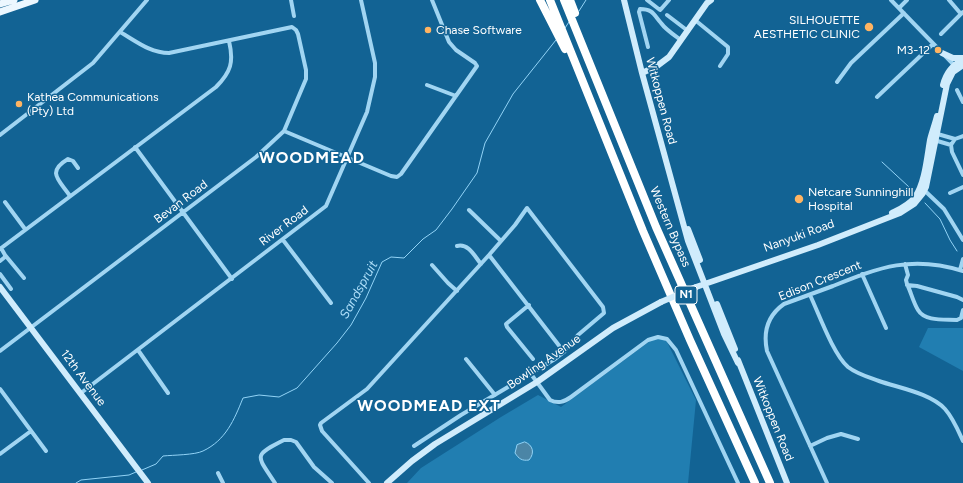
<!DOCTYPE html>
<style>
body{margin:0}
canvas{display:block;background:#126394}
</style>
<canvas width="963" height="483"></canvas>
<script>
const ctx = document.querySelector('canvas').getContext('2d');
ctx.lineJoin = 'round';
function fillPath(path, color) { ctx.fillStyle = color; ctx.fill(path, 'evenodd'); }
function strokePath(path, color, width, dash) { ctx.strokeStyle = color; ctx.lineWidth = width; ctx.lineCap = dash ? 'butt' : 'round'; ctx.setLineDash(dash || []); ctx.stroke(path); }
function write(font, color, halo, rows, align = 'center') {
  ctx.font = font + ' Figtree,sans-serif'; ctx.lineWidth = 3; ctx.setLineDash([]); ctx.textBaseline = 'middle'; ctx.strokeStyle = halo; ctx.fillStyle = color; for (const [text, x, y, turn = 0] of rows) {
    ctx.save(); ctx.translate(x, y); ctx.rotate((+turn || 0) * Math.PI / 180); ctx.textAlign = isNaN(turn) ? turn : align; if (halo) ctx.strokeText(text, 0, 0); ctx.fillText(text, 0, 0); ctx.restore();
  }
}
const green = new Path2D(`
 M928,328H963V371L919,347Z
 M654,338L666,340L696,400L688,483H407L421,468L501,417L538,395L561,407Z`);
const water = new Path2D(`
 M525,442C533,445 535,453 529,460C522,461 519,459 515,453L517,445Z`);
const stream = new Path2D(`
 M579,11L586,0
 M565,28L569,22
 M882,162L909,187
 M925,203L940,219L950,240L957,251
 M142,470L156,464L163,456C173,455 195,455 203,451C226,440 234,420 243,398L259,395L279,397L297,388L337,343L351,325L366,298L382,262L391,257L404,258L423,239L436,230L452,209L477,173L485,143L513,94L556,40
 M76,483L81,480L129,475L136,472`);
const street = new Path2D(`
 M291,0L294,16
 M647,0L660,10L662,8L669,0
 M891,0L955,66
 M949,0L961,14
 M899,8L907,0
 M667,15L688,31
 M695,20L728,47V54L720,66
 M941,34L963,12
 M648,47L639,12L640,9C653,9 654,15 661,23C666,30 674,35 681,40
 M837,82L851,63L904,13
 M427,85L456,96
 M957,90L963,102
 M877,97L933,44
 M284,131L391,176L397,177L401,174L477,66L475,63L456,50L449,42L432,0
 M934,133L955,139
 M0,135L93,63L147,0
 M963,136L955,139L951,145L952,152L963,175
 M934,140L951,145
 M135,147L232,279
 M923,189L944,209L963,240
 M950,193L963,187
 M70,196C59,180 46,172 68,159L73,161L78,168
 M5,202L25,229
 M469,210L501,241
 M283,240L331,303
 M457,246C469,243 475,257 481,264
 M0,249L216,87C231,72 234,62 229,41
 M5,255L24,278
 M489,255L564,352
 M0,261L5,257V255L1,248
 M905,264L908,275L906,280L907,284C911,292 913,302 918,310C925,322 946,319 957,320L961,318L963,310
 M432,265L448,283L457,291
 M960,270L963,259
 M0,274L11,289
 M862,274L886,328
 M907,285L917,286L957,297L963,300
 M810,295C819,314 833,354 848,367C857,374 868,377 879,381C899,388 930,393 945,409C953,418 958,430 963,441
 M529,305L506,324L507,327L533,359
 M138,350L168,393
 M0,351L256,157L284,131L306,79V70L298,34L296,30L292,27L169,53C150,53 136,41 120,32
 M466,359L495,395
 M531,374L550,400C558,404 564,402 571,397L648,340L658,337L667,339L676,350L738,483
 M0,389L46,451
 M81,393L326,206L367,112L375,77V63L361,0
 M810,446L827,438L841,434L858,439
 M0,454L31,431
 M218,473L223,483
 M275,483C257,455 252,456 284,440H291L296,442L314,467L332,483
 M369,483L322,431L320,425L321,423L367,389L489,255L515,225L527,208L603,307L604,313L578,335L564,352L555,359L461,415L414,446
 M827,483L767,351C763,332 767,316 784,304C800,298 817,292 833,286C880,267 912,255 963,271`);
const secondary = new Path2D(`
 M624,0L642,73L688,241L724,334L738,363
 M942,53L953,58H963
 M642,73L657,66L669,57L707,3L711,0
 M943,85C946,73 952,65 963,60
 M892,213C900,209 909,205 915,197C925,183 927,157 930,140C932,132 935,124 937,116
 M688,229L700,260
 M0,287L148,483
 M696,287L818,245L900,213L914,204L923,193L926,187L947,84L953,72L963,65
 M717,304L735,349
 M738,360L787,483
 M387,483L412,461L435,444L537,382L613,328L661,302`);
const primary = new Path2D(`
 M0,4L14,0
 M0,12L35,0`);
const highway = new Path2D(`
 M540,0L565,49
 M550,0L643,231L690,340L755,483
 M564,0L656,227L770,483
 M570,0L575,13`);
const secondaryBridge = new Path2D(`
 M661,302L696,287`);
const markers = [
 [869,27,5,"#ffb462"],
 [428,30,4,"#ffb462"],
 [938,50,4,"#ffb462"],
 [19,104,4,"#ffb462"],
 [799,199,5,"#ffb462"]
];
const shields = [
 [686,295,22]
];
const shieldNames = [
 ["N1",686,295]
];
const poiNames = [
 ["SILHOUETTE",860,20,"right"],
 ["AESTHETIC CLINIC",860,34,"right"],
 ["Chase Software",436,30],
 ["M3-12",930,50,"right"],
 ["Kathea Communications",27,97],
 ["(Pty) Ltd",27,111],
 ["Netcare Sunninghill",808,192],
 ["Hospital",808,206]
];
const streetNames = [
 ["Witkoppen Road",661,101,75],
 ["Bevan Road",181,202,-37],
 ["River Road",284,226,-37],
 ["Western Bypass",670,227,67],
 ["Nanyuki Road",799,236,-20],
 ["Edison Crescent",820,281,-22],
 ["Bowling Avenue",544,362,-35],
 ["12th Avenue",83,378,53],
 ["Witkoppen Road",773,419,68]
];
const waterNames = [
 ["Sandspruit",359,290,-61]
];
const districtNames = [
 ["WOODMEAD",312,158],
 ["WOODMEAD EXT",429,406]
];
fillPath(green, '#217eb1');
fillPath(water, '#4b85a6');
strokePath(water, '#92d3f6', 1);
strokePath(stream, '#92d3f6', 1);
strokePath(street, '#a1d5f2', 4);
strokePath(secondary, '#d0ecfc', 6);
strokePath(primary, '#ecf7ff', 7);
strokePath(highway, '#fff', 8);
strokePath(secondaryBridge, '#d0ecfc', 6);
for (const [x, y, r, color] of markers) { const dot = new Path2D(); dot.arc(x, y, r, 0, 2 * Math.PI); ctx.fillStyle = color; ctx.fill(dot); strokePath(dot, '#126394', 1.5); }
for (const [x, y, w] of shields) { const box = new Path2D(); box.roundRect(x - w / 2, y - 9, w, 18, 3); ctx.fillStyle = '#126394'; ctx.fill(box); strokePath(box, '#fff', 1); }
write('bold 11px', '#fff', null, shieldNames);
write('12px', '#fff', '#126394', poiNames, 'left');
write('12px', '#fff', '#126394', streetNames);
write('italic 13px', '#addef9', '#126394', waterNames);
ctx.letterSpacing = '1px';
write('bold 16px', '#fff', '#126394', districtNames);
ctx.letterSpacing = '0px';
</script>
